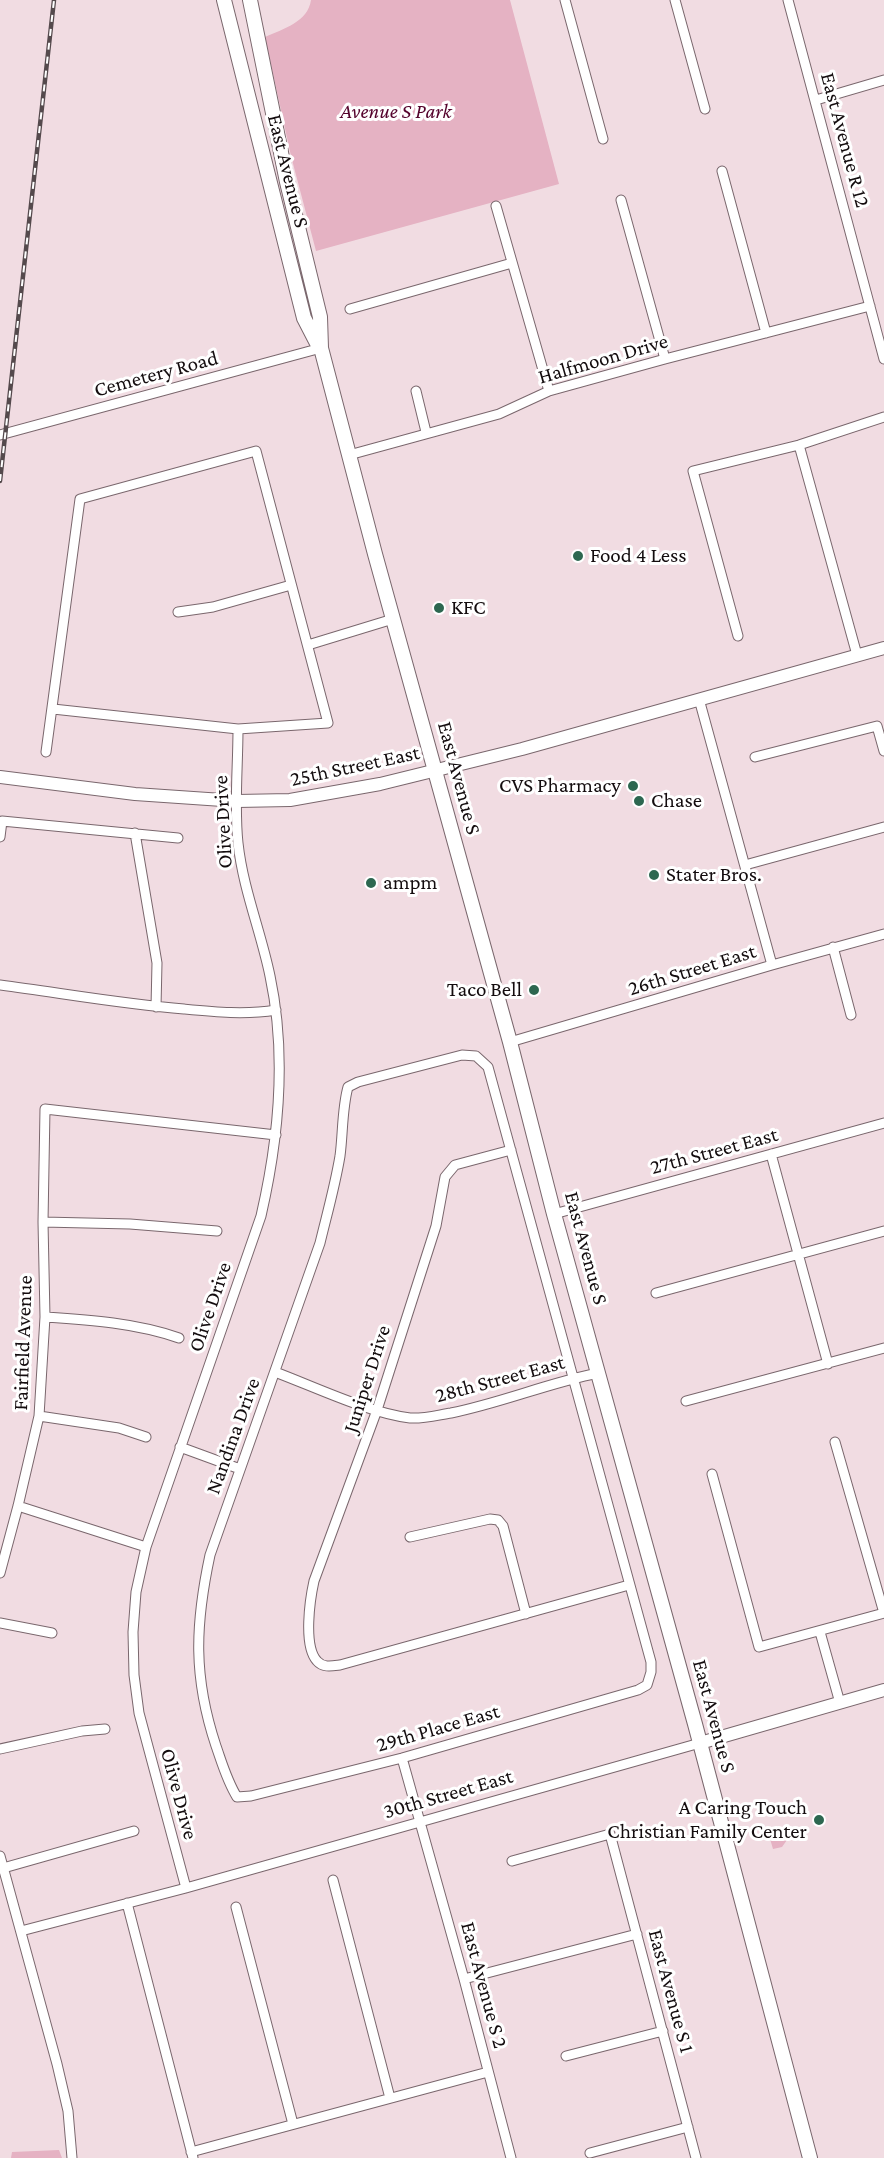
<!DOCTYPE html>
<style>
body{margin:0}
canvas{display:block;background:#f1dce2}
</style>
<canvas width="884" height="2158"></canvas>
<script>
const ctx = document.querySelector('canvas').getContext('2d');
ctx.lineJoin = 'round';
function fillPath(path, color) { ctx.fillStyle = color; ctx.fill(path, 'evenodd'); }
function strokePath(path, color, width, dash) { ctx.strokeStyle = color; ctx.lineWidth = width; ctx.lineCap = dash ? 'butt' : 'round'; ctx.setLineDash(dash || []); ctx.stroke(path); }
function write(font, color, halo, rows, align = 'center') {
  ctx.font = font + ' "Crimson Pro",serif'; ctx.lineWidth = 6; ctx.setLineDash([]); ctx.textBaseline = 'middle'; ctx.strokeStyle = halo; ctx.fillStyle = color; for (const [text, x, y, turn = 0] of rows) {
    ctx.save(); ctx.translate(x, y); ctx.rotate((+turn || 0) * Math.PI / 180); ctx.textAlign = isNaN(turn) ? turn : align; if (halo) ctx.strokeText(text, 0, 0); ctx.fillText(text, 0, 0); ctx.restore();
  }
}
const green = new Path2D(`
 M311,0H510L559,184L316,251L291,156L265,37C283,29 308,22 311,0Z
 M784,1828L787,1840L782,1847L773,1849L768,1832Z
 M59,2150L62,2158H11L12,2152Z`);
const street = new Path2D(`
 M565,0L603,139
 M675,0L705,109
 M788,0L884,359
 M816,100L884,80
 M722,171L766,333
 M621,200L665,359
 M496,206L549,391
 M350,309L512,263
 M416,391L426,432
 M0,435L321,348
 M799,445L857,655
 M349,455L499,414L549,391L665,359L870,306
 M178,612L213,607L291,585
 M738,636L693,471L799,445L884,417
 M308,645L393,619
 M699,699L772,965
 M46,752L80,499L256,451L328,723L238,729L53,709
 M755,757L877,726L884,751
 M135,833L157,963L156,1007
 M0,837L2,821L178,838
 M745,865L884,827
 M833,947L851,1015
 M0,985C61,993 122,1004 184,1009C215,1012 245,1015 276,1010
 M510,1042L772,965L884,934
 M462,1055L476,1056L488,1067L651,1662V1672L647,1685L638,1690L402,1758L251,1796L237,1797C227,1781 222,1763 216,1746C193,1677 195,1625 210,1555L320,1243C327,1214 335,1186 340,1156C343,1134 342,1108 348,1087L358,1082Z
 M511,1150L455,1165L445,1177L436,1226L377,1410L314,1581C310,1599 303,1646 317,1661C323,1668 332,1666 340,1665L629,1585
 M771,1154L828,1364
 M554,1214L884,1123
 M43,1222L130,1224L217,1231
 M656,1293L884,1231
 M45,1317C90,1320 136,1323 179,1338
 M275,1372C315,1387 369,1413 410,1418C423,1419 438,1415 451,1413C501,1403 548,1383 598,1373
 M686,1401L884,1348
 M39,1416L119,1428L146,1437
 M835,1442L884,1613
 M180,1447L240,1469
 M712,1474L759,1647L884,1613
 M18,1506L146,1547
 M410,1537L490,1519L498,1520L503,1526L526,1614
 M0,1573L18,1506L39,1416L45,1317L43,1222L45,1109L276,1135
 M0,1623L52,1633
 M820,1632L840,1703
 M0,1749L82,1731L105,1729
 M402,1758L464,1979L511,2158
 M0,1856L57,2064L68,2111L72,2158
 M512,1861L610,1834L696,2158
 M0,1869L134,1831
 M333,1880L390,2098
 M186,1888L139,1713L134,1675L133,1632L136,1592L146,1547L261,1216C279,1138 287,1056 270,976C261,932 243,889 238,843C234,806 238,767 238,729
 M127,1903L193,2158
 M236,1907L293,2124
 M21,1931L186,1888L700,1743
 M464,1979L637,1934
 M566,2056L663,2031
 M191,2152L488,2072
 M590,2153L688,2127`);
const secondary = new Path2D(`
 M0,777L135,794L237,801L290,800L380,784L522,749L884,648
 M700,1743L884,1690`);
const primary = new Path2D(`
 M224,0L304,318L319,347
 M250,0L287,182L320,317L321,348L375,554L510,1042L554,1214L695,1724L810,2158`);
const rail = new Path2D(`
 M0,481L54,0`);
const markers = [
 [578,556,6,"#2d6750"],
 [439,608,6,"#2d6750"],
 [633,786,6,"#2d6750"],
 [639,801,6,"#2d6750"],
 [654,875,6,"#2d6750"],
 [371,883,6,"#2d6750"],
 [534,990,6,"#2d6750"],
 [819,1820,6,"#2d6750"]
];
const parkNames = [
 ["Avenue S Park",396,112]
];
const streetNames = [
 ["East Avenue R 12",845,140,75],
 ["East Avenue S",288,171,76],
 ["Halfmoon Drive",603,359,-16],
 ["Cemetery Road",156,374,-15],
 ["25th Street East",355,766,-12],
 ["East Avenue S",459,778,75],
 ["Olive Drive",223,822,-93],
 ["26th Street East",692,970,-17],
 ["27th Street East",714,1151,-15],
 ["East Avenue S",586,1248,75],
 ["Olive Drive",210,1307,-71],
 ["Fairfield Avenue",23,1343,-88],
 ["Juniper Drive",367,1379,-72],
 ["28th Street East",500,1379,-15],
 ["Nandina Drive",233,1436,-70],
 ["East Avenue S",714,1716,75],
 ["29th Place East",438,1728,-16],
 ["Olive Drive",179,1794,75],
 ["30th Street East",448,1794,-16],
 ["East Avenue S 2",484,1985,75],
 ["East Avenue S 1",671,1991,75]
];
const poiNames = [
 ["Food 4 Less",590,556],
 ["KFC",451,608],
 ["CVS Pharmacy",621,786,"right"],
 ["Chase",651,801],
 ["Stater Bros.",666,875],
 ["ampm",383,883],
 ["Taco Bell",522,990,"right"],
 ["A Caring Touch",807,1808,"right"],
 ["Christian Family Center",807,1832,"right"]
];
fillPath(green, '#e5b2c3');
strokePath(street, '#7a676d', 11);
strokePath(secondary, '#7a676d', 14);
strokePath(primary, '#7a676d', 16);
strokePath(street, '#fff', 9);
strokePath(secondary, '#fff', 12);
strokePath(primary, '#fff', 14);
strokePath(rail, '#554a4d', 4.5);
strokePath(rail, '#fff', 2, [7]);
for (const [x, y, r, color] of markers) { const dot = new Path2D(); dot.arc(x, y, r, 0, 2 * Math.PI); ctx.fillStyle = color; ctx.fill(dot); strokePath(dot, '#fff', 2); }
write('italic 21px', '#54022c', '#fff', parkNames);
write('21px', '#130c0e', '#fff', streetNames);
write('21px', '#130c0e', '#fff', poiNames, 'left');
</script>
